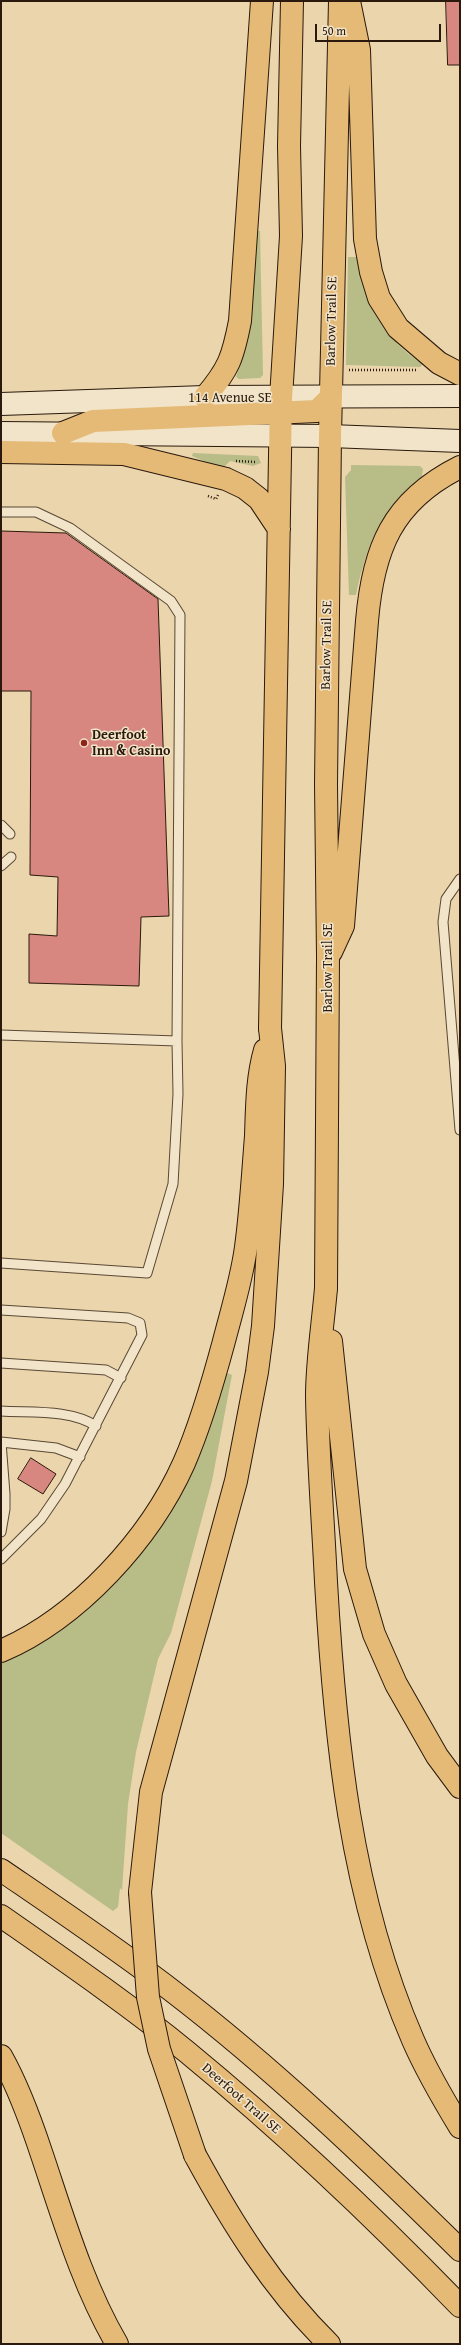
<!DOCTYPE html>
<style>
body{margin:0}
#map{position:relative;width:461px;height:2345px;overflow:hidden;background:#ead5ac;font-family:"Gentium Book Plus",serif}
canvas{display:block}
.frame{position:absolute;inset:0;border:2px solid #2a190c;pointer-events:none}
.scale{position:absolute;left:315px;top:24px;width:126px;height:18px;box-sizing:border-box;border:2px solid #2a190c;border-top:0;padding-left:5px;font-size:12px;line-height:14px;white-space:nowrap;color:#2a190c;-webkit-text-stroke:3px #f1e4c9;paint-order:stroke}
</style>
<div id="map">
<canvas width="461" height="2345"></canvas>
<div class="frame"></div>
<div class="scale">50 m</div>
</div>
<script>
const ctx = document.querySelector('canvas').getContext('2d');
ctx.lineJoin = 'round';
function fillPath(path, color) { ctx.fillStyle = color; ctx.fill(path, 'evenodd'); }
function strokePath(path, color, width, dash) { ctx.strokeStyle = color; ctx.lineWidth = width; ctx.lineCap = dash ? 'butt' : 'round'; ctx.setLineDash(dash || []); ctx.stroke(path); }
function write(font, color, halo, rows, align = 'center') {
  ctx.font = font + ' "Gentium Book Plus",serif'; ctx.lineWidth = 3; ctx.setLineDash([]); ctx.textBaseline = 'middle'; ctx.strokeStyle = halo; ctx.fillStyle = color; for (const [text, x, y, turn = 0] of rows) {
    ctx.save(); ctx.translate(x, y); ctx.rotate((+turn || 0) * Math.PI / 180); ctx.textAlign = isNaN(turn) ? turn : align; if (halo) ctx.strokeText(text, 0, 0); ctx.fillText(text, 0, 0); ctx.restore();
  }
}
const green = new Path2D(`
 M252,230L260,231L263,375L260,378L239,379L236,377L240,359Z
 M348,257H357C362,299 386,342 423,364L420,367L346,365Z
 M193,453L258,456L261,463L253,466L230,461L222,469L192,456Z
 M351,465L420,466L423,469L422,477C383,504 365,550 356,595H349L345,477L351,470Z
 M225,1372L232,1375L212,1481L171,1633L158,1659L136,1752L128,1804L122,1890L120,1888L118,1907L113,1911L1,1833V1660L118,1573Z`);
const building = new Path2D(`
 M446,1H460V65H448Z
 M1,531L66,533L158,599L169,916L141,917L139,986L29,983V934L57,936L58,877L30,875L31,691H1Z
 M31,1458L56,1474L43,1494L18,1479Z`);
const path = new Path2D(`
 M349,370H416
 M236,461L256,462
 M208,496L216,499L218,495`);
const lane = new Path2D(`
 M1,512H36L70,528L171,601L180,615L177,1041L1,1035
 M1,825L10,834
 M1,866L11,857
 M460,879L446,899L443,922L460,1130
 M1,1263L147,1273L173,1184L178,1094L177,1041
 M1,1310L128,1318L140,1323L142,1335L65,1484L41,1519L1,1559
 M1,1363L106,1370L121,1378
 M1,1411C31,1413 70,1409 96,1426
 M1,1442L56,1448L80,1457
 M1,1494H5L1,1442
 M1,1532L5,1509V1494`);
const secondary = new Path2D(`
 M1,404L205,397L460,396
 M1,433L330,436L460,441`);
const primary = new Path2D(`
 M349,1L359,50L365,239L371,272L379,298L398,328L439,363L460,374
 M205,397C229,369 233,357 240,321L262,1
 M63,433L93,421L317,411L330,398
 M1,452L124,454L226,479L245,488L259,499L279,529
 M331,952L343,926L367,621C373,549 392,501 460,467
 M270,1028L281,398L291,236L289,146L292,1
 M326,1288L328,957L326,784L330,436L340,1`);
const highway = new Path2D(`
 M326,1288C323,1324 317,1361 317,1396C318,1458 323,1520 326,1582C335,1738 350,1895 413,2040C426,2070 443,2099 460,2127
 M331,1341L355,1569L374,1634L396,1684L437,1756L460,1787
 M1,1651C78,1618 150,1539 184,1463C201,1424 213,1382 224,1341C232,1310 242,1278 246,1247C251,1210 253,1173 256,1136C257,1107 257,1078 265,1050
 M1,1870C58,1909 116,1948 171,1990C274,2069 368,2159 460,2250
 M140,1892L151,1792L236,1481L257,1372L263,1326L272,1184L274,1066L270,1028
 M1,1916C64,1960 128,2004 187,2052C283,2131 374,2217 460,2306
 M1,2056C18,2086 30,2119 41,2152C63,2217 82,2284 117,2344
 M195,2155C232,2223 273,2289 329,2344`);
const highwayBridge = new Path2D(`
 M140,1892L148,1997L159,2049L195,2155`);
const markers = [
 [84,743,4,"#8f2418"]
];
const streetNames = [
 ["Barlow Trail SE",332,321,-89],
 ["114 Avenue SE",230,398],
 ["Barlow Trail SE",327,645,-89],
 ["Barlow Trail SE",328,968,-90],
 ["Deerfoot Trail SE",241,2099,41]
];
const poiNames = [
 ["Deerfoot",92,735],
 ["Inn & Casino",92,751]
];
fillPath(green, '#b8bd88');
fillPath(building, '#d78780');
strokePath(building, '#2a190c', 1);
strokePath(lane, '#5a4834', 11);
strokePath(secondary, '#2a190c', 24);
strokePath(primary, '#2a190c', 24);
strokePath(highway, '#2a190c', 24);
strokePath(path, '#2a190c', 2.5, [1, 2]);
strokePath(lane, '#f1e4c9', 9);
strokePath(secondary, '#f1e4c9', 22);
strokePath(primary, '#e5ba76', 22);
strokePath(highway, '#e5ba76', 22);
strokePath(highwayBridge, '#2a190c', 24, []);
strokePath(highwayBridge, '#e5ba76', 22);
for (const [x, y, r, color] of markers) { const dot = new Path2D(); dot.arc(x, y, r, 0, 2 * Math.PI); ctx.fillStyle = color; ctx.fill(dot); strokePath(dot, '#f1e4c9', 1.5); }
write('14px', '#2a190c', '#f1e4c9', streetNames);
write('bold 14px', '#2a190c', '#f1e4c9', poiNames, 'left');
</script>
